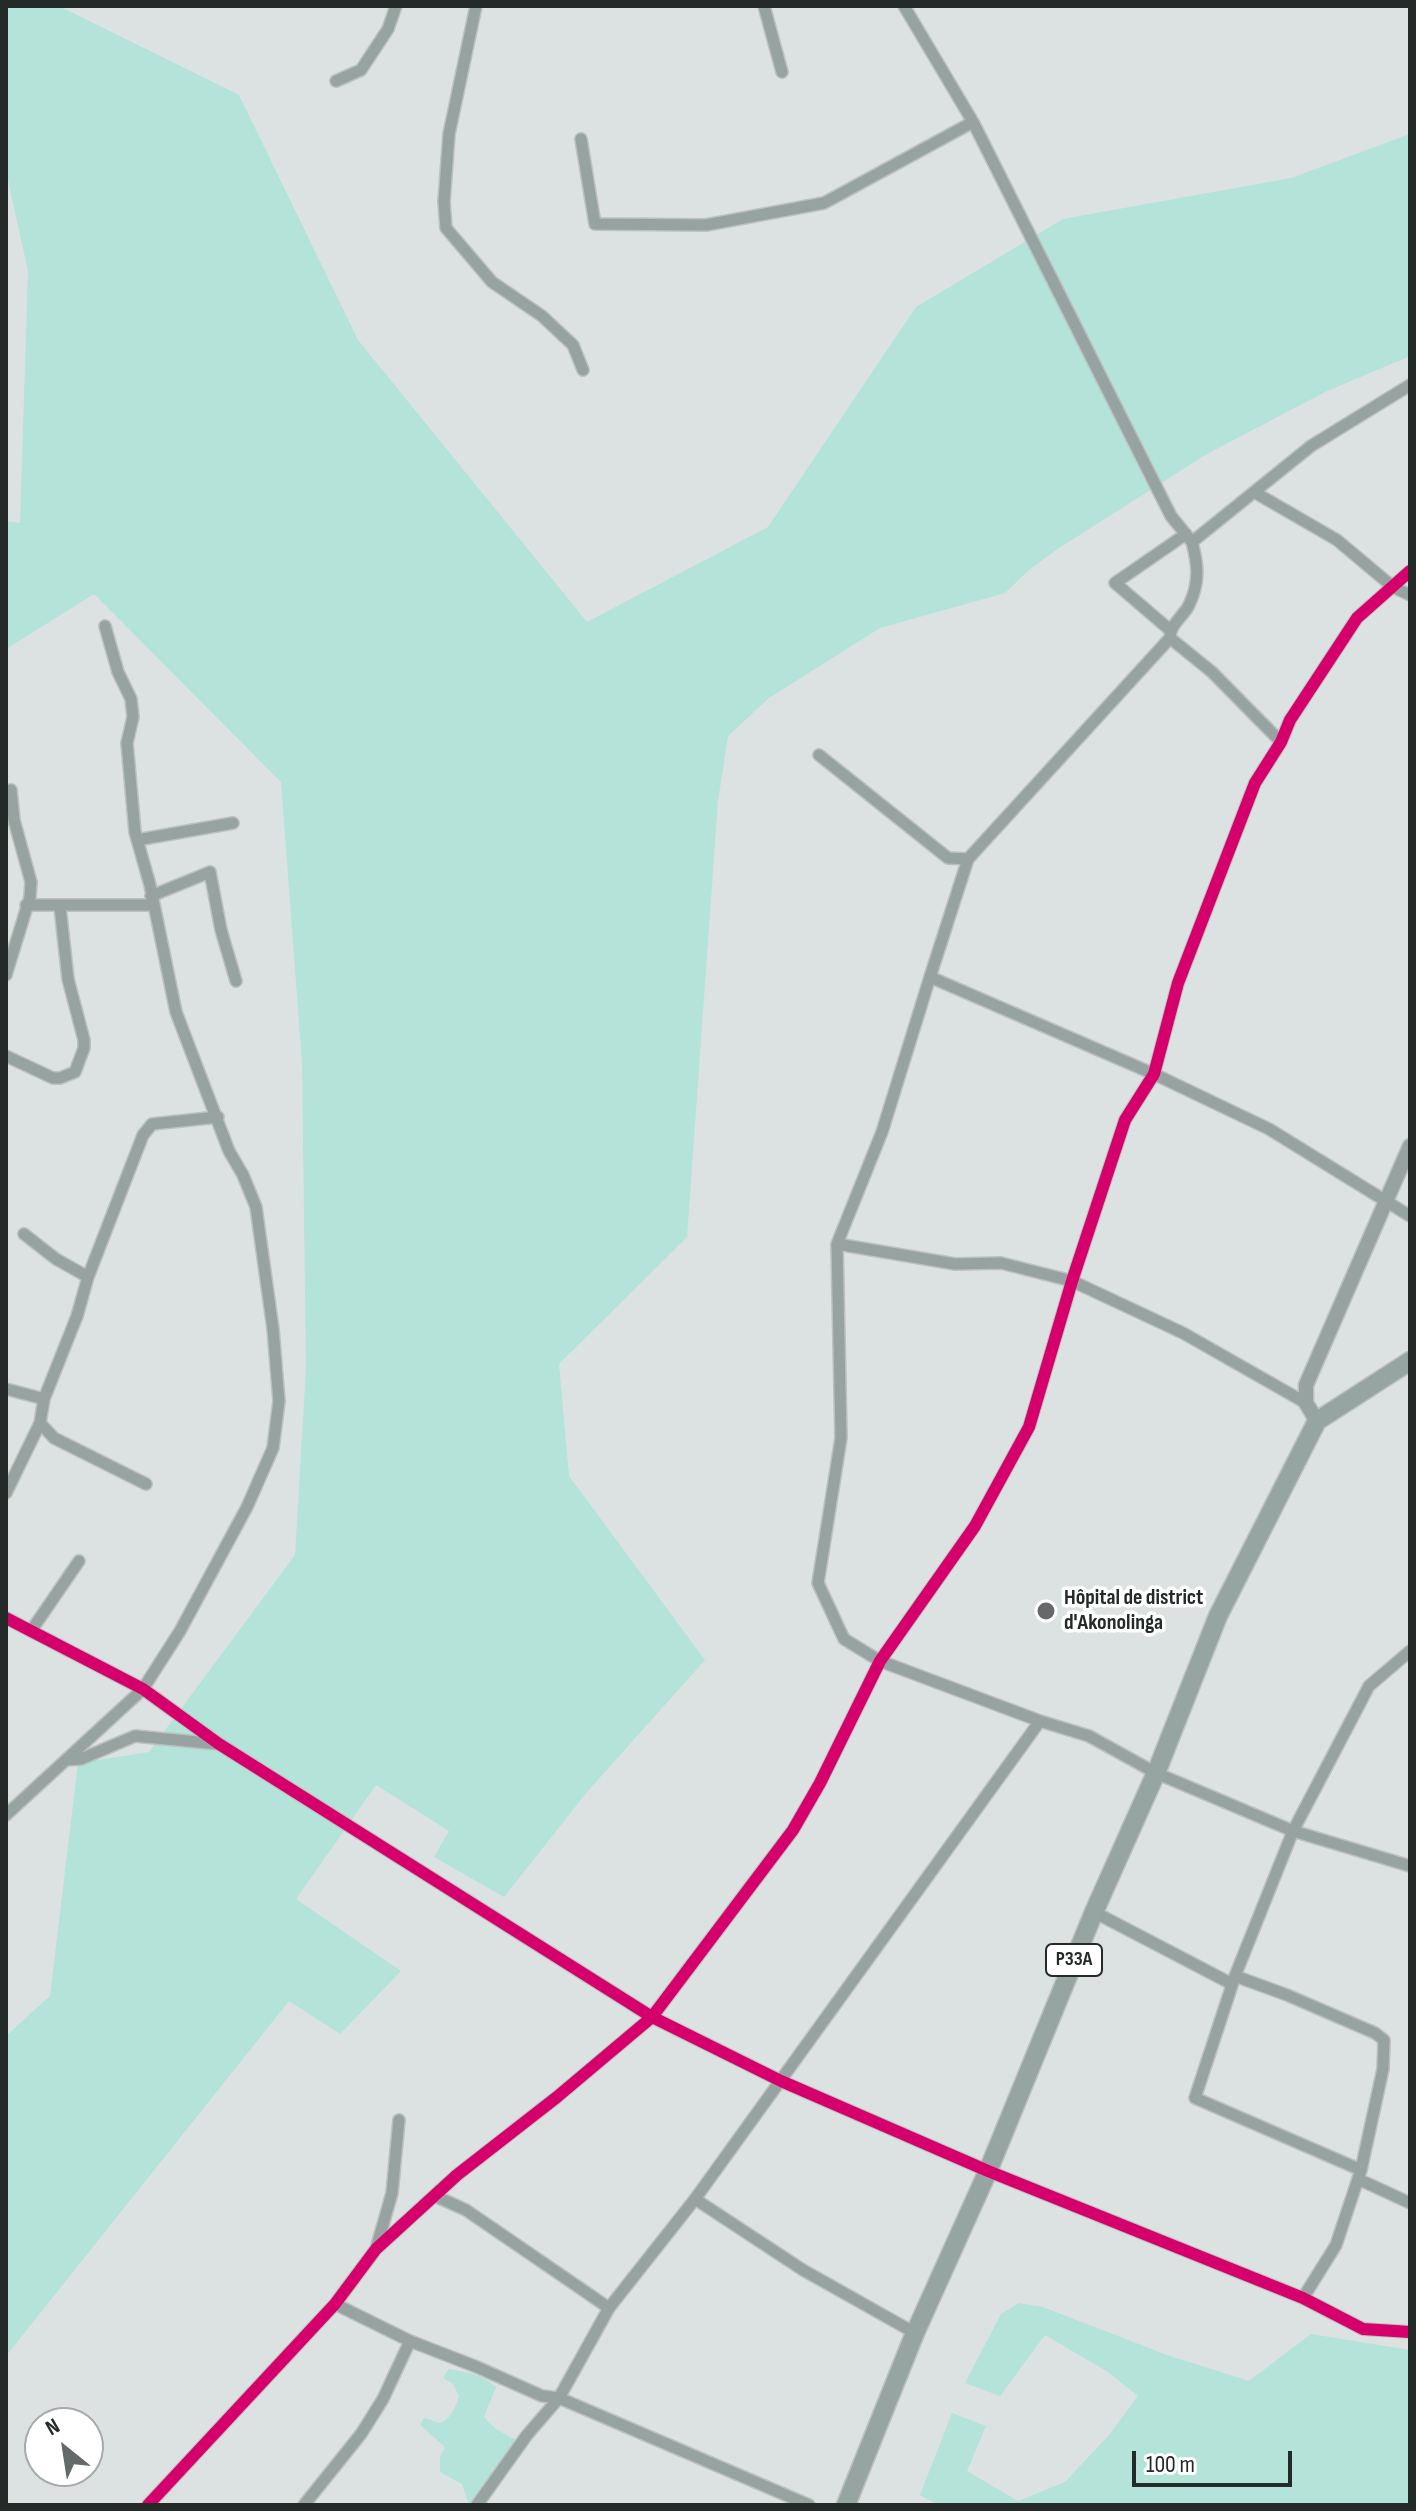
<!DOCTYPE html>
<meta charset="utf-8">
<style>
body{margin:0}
#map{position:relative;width:1416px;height:2511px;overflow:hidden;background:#dce2e1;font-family:"Sofia Sans Condensed",sans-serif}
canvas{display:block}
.frame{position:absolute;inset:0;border:8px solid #242a28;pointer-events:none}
.north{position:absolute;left:24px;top:2407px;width:80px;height:80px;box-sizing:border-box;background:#fff;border:2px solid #a7aaa9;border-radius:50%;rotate:330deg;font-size:22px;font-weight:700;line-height:32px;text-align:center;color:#242a28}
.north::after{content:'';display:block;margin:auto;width:28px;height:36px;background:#646a69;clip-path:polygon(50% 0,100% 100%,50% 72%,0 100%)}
.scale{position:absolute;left:1132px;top:2451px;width:160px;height:36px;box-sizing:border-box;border:4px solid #242a28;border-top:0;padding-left:10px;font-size:24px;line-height:28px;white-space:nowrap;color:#242a28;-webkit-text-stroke:6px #fff;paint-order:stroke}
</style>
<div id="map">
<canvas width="1416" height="2511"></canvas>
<div class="frame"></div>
<div class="north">N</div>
<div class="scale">100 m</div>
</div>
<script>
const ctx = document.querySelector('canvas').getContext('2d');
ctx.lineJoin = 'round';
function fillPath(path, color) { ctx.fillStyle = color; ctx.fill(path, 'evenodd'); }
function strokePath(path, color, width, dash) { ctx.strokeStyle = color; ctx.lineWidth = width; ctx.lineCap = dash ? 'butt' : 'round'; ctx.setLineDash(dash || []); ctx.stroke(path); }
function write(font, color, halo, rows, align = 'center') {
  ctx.font = font + ' "Sofia Sans Condensed",sans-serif'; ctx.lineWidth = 7; ctx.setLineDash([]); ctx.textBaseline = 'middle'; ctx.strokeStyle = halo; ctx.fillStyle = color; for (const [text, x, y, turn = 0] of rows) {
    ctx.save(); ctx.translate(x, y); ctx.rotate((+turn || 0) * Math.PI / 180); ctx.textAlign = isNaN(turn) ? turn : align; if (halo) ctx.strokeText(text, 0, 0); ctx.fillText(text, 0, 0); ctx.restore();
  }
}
const green = new Path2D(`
 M6,6H59L239,95L358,340L587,622L768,527L916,307L1063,219L1291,178L1410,134V356L1325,392L1207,454L1056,550L1029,570L1005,593L880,628L769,698L728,736L718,801L687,1237L559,1364L569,1476L705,1660L587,1792L504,1897L434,1857L449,1831L376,1785L296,1899L401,1971L340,2034L289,2001L6,2356V2036L50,1996L78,1763L149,1752L295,1555L306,1368L302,1063L281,782L94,594L6,649V521L20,523L28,271L6,171Z
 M1019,2303L1043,2307L1167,2355L1249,2381L1311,2334L1410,2350V2505H938L920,2495L952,2413L986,2426L967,2471L1018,2501L1065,2482L1109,2435L1138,2396L1108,2372L1045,2335L1000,2396L965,2383L1001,2314Z
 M449,2369C467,2372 483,2375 496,2387L484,2417L496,2429L521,2443L477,2505H469L462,2484L440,2472V2457L445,2447L420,2425L424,2418L440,2423C452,2418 455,2408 459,2396L453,2384L443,2378Z`);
const minor = new Path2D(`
 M476,6L449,134L444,202L446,228L492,282L542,316L573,345L583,370
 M764,6L782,72
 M904,6L973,122L1171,516L1192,542
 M336,81L361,70L388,29L396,6
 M581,139L595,224L706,225L824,203L973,122
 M1254,492L1337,540L1393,587L1410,595
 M1170,630L1115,583L1186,534
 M1170,638L1212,672L1281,742
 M819,755L948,858L968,859
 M137,840L233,823
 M151,896L210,872L221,930L236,981
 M26,905H153
 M6,975L30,897L31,882L14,820L11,790
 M930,977L968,859L1170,638C1170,624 1183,617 1189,605C1200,582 1198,565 1192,542L1311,446L1410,385
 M6,1056L53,1078H60L75,1072L84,1048V1040L68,979L60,907
 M1410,1216L1269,1129L1154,1074L930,977L882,1132L837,1244L841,1438L818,1583L844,1639L880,1661L1040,1721L1089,1736L1156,1773L1293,1831L1410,1866
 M24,1234L56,1259L88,1277
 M837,1244L955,1264L1001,1263L1072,1281L1183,1333L1306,1403
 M6,1389L44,1399
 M40,1423L54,1438L146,1484
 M6,1493L40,1423L44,1399L77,1316L88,1277L143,1135L152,1124L218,1117
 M6,1618L143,1689L219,1744L652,2017L781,2081L988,2171L1303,2298L1363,2329L1410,2332
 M31,1631L79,1561
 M66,1760L81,1759L135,1736L218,1744
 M6,1815L143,1689L180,1631L247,1507L273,1448L279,1401L273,1329L256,1207L243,1175L229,1151L176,1012L150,885L135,832L127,743L133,717L131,699L118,672L105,626
 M1094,1912L1232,1984
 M1235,1976L1287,1995L1375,2033L1384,2040L1383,2069L1361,2170L1336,2245L1303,2298
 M1361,2170L1195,2098L1235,1976L1293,1831L1369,1686L1410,1651
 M1358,2179L1410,2203
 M435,2196L466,2210L609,2308
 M695,2199L803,2270L915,2333
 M376,2249L392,2193L399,2120
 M335,2304L410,2341L477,2367L542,2396L559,2398L809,2505
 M148,2505L335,2304L376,2249L457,2175L557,2097L652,2017L793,1830L820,1783L880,1661L975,1526L1029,1427L1072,1281L1125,1120L1154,1074L1178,983L1255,783L1281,742L1290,720L1357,618L1410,571
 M304,2505L361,2434L383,2399L410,2341
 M477,2505L527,2435L559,2398L609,2308L695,2199L1040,1721`);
const tertiary = new Path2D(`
 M1317,1421L1306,1403V1385L1410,1146`);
const primary = new Path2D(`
 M846,2505L915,2333L988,2171L1094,1912L1156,1773L1218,1616L1317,1421L1410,1361`);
const cycleway = new Path2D(`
 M6,1618L143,1689L219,1744L652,2017L781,2081L988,2171L1303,2298L1363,2329L1410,2332
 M148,2505L335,2304L376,2249L457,2175L557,2097L652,2017L793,1830L820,1783L880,1661L975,1526L1029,1427L1072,1281L1125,1120L1154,1074L1178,983L1255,783L1281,742L1290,720L1357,618L1410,571`);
const markers = [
 [1046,1611,10,"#646a69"]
];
const shields = [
 [1074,1960,56]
];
const shieldNames = [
 ["P33A",1074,1960]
];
const poiNames = [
 ["Hôpital de district",1064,1598],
 ["d'Akonolinga",1064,1623]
];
fillPath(green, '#b3e3d9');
strokePath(minor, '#bcc0bf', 14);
strokePath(tertiary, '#bcc0bf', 17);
strokePath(primary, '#bcc0bf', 21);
strokePath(minor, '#96a3a0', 11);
strokePath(tertiary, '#96a3a0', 14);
strokePath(primary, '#96a5a1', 18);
strokePath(cycleway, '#d6006c', 12);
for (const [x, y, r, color] of markers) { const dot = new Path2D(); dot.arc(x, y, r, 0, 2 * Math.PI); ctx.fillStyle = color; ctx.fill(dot); strokePath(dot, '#fff', 3); }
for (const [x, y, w] of shields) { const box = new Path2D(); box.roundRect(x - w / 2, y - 16, w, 32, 6); ctx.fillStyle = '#fff'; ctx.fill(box); strokePath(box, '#242a28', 2); }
write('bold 20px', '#242a28', null, shieldNames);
write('bold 22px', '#242a28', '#fff', poiNames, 'left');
</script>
